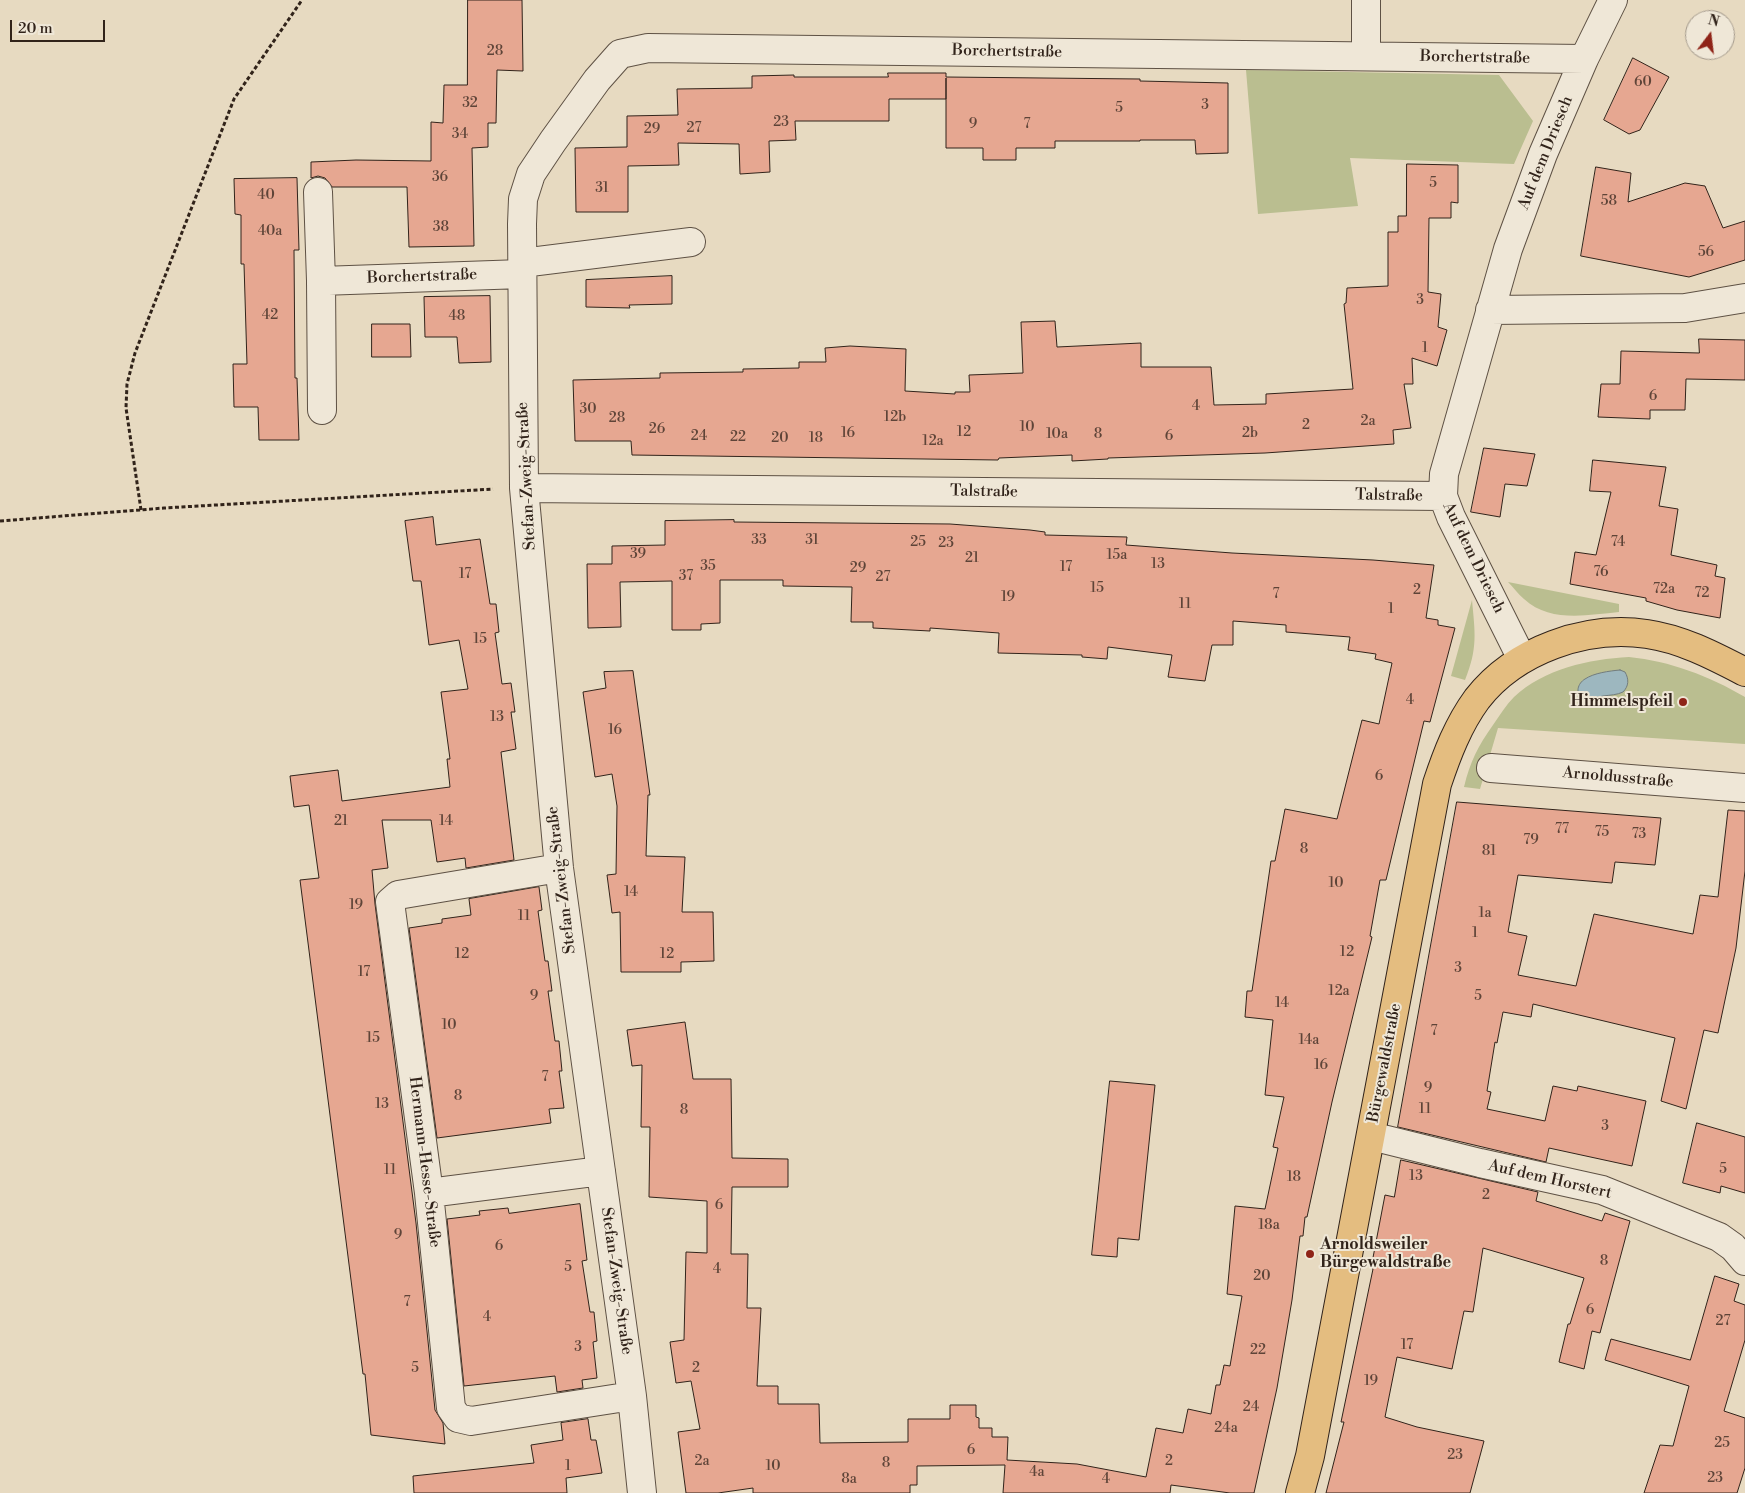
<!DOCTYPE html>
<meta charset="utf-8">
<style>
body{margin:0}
#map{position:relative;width:1745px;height:1493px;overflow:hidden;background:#e7dac1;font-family:"Libre Bodoni",serif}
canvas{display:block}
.north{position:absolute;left:1685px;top:10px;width:50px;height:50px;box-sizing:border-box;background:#efe7d7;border:1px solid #a3998b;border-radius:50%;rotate:15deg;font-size:14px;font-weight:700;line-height:20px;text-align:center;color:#31231a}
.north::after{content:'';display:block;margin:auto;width:18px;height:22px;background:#8f2418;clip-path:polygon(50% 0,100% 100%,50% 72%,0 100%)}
.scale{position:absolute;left:10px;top:20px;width:95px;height:22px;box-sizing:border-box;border:2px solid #31231a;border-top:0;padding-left:6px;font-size:15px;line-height:18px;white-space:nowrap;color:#31231a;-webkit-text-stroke:4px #efe7d7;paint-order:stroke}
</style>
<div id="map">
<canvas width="1745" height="1493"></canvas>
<div class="north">N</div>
<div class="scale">20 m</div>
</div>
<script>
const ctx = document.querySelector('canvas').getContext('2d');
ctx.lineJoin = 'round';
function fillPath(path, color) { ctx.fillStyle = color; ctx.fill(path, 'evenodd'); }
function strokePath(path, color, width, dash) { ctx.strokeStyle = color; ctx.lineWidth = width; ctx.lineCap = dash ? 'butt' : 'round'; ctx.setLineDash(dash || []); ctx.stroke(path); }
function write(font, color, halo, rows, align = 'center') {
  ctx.font = font + ' "Libre Bodoni",serif'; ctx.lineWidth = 4; ctx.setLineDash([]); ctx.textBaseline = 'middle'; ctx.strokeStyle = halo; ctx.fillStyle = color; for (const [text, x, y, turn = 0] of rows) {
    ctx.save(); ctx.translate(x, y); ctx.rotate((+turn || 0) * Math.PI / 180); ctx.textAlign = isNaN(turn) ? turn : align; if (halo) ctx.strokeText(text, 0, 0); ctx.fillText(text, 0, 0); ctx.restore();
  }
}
const green = new Path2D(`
 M1246,70L1499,75L1533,121L1514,164L1350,158L1358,206L1258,214Z
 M1508,582L1619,604V612C1587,615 1550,623 1524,599C1518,594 1513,587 1508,582Z
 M1472,600C1475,633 1478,648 1465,680L1451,676Z
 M1629,657C1670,661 1709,676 1745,697V744L1498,728L1480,789L1464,787C1470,762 1478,746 1493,725C1500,715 1506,705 1514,697C1544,669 1589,659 1629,657Z`);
const water = new Path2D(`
 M1620,670L1625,672C1629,679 1629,686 1623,692C1617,695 1610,695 1603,696C1598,697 1589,700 1584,698C1574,694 1578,683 1585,679C1594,673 1609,671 1620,670Z`);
const building = new Path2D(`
 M468,0H522L523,71L497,70L496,123H488V147L472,148L474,246L409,247L407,187H332L325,178L318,176L311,178V162L356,160L431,161V122L443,123L444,85H467Z
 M1633,58L1669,77L1640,130L1629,134L1604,120Z
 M888,73H946V77L1140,79V81L1228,83V153L1196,154L1195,140H1140V141H1055V148H1016V160H983V148H946V78V99H889V121H795L796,140L769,141L770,172L740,174L739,144L678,143L679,165L628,166V212H576L575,148L627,147V116L678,115L677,89L752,88V76L794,75V77H888Z
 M1407,164L1458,165V203L1451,202V218H1429L1428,292L1441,294L1438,327L1447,330L1437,366L1412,358L1413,384H1404L1411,428L1393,430L1394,444L1265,453L1108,458V459L1072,461V455L999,458L998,460L632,455L631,441H575L573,380L660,378V373L743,372V369L799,368V362H826L825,348L850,346L906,349L905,391L955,394V392H970L969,375L1023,373L1021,322L1055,321L1057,347L1141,343V367H1211L1214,405L1266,404V394L1353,389L1344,304L1346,303L1347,288L1388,286V232H1398V216H1406Z
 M1596,167L1631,173L1628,202L1685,183L1705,186L1723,228L1745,221V260L1689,277L1581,256Z
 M297,178L299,250H294L295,378H297L299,440H259L258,407H234L233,364H247L244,264H241V215L235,214L234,179Z
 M672,276V304L629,305L630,308L586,307V280Z
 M490,296L491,362L459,363L457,337H425L424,297Z
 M372,324H410L411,357H372Z
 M1699,339L1745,340V380L1686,379L1685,410H1650V419L1598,417L1601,384H1620L1621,351L1699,353Z
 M1484,448L1535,454L1527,486L1505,484L1500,517L1471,512Z
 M1593,460L1666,467L1659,506L1678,509L1671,555L1717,565L1715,576L1725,578L1720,618L1677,610L1646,601V598L1570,584L1575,552L1596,555L1611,492L1590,491Z
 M433,517L436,545L480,539L490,604H496L499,632L495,633L502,684L511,683L515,712H511L516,749L501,752L514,860L466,868L465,858L437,862L431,820H382L388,868L372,870L375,904L416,1223L435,1410L443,1423L445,1444L371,1435L365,1374H363L300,880L319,878L309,805L294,807L290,776L338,770L342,801L450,787L447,759H450L441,692L468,689L459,640L429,645L421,581H413L405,521Z
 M734,520V522L950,524L1030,530L1045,532V535L1127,537L1126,545L1232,553L1373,560L1434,565L1426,618L1438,620V625L1455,628L1430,722L1424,721L1386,880H1380L1370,936L1372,937L1332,1102L1307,1217H1305L1303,1236H1300L1292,1300L1277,1388L1254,1493H1230L1171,1485L1170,1493H1003L1005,1465L917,1466V1485H910V1493H753V1488L718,1493H686L678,1432L700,1429L691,1381L676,1383L670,1342L684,1340L686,1252L707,1253V1201L649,1197L650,1127H641L642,1065L632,1066L627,1030L685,1022L693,1079H731L732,1158L788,1159V1187H732L731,1254H748L747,1308H761L757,1386H778V1404H819L820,1443L908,1442V1419H950V1405H976V1417L979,1418V1428H992V1437H1008L1007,1460L1077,1464L1146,1477L1156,1428L1183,1433L1188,1409L1211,1414L1216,1385H1220L1224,1365L1230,1366L1242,1296L1227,1294L1235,1206L1265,1209L1278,1148L1273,1147L1284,1097L1265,1095L1273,1020L1245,1017L1247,991H1252L1271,861H1275L1285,809L1337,819L1362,720L1379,724L1392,663L1375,659L1376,654L1348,650L1350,637L1286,632V625L1233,621V645H1212L1205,681L1168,677L1172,655L1108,647L1107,659L1082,657V655L998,653L999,633L930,628V631L873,628V622H851L852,587L783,586V580H720V623L701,624V630H672V581L620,582L621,627L588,628L587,564H612V546L665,545V521Z
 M633,671L650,795H648L646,856L685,857L682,912H713L714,961L681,962V972H621L620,912L612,913L607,875L616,874L617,806L612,774L595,777L583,692L606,688L604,672Z
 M1457,802L1661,818L1655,865L1615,862L1612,883L1518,875L1508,932L1527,936L1518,975L1576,986L1594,914L1693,934L1700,895L1718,897L1728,810L1745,811V871L1736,948L1718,1033L1704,1030L1686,1109L1661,1101L1675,1038L1533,1004L1531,1017L1503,1012L1497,1043L1495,1042L1487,1091L1491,1092L1487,1109L1545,1121L1553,1086L1577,1091L1578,1086L1646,1101L1632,1166L1549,1148L1546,1162L1398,1127Z
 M539,887L542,910L538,911L545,961H548L552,991H548L555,1041H559L562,1071H559L564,1108L549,1109L551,1123L437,1138L409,928L442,923V919L471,915L469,899Z
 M1110,1081L1155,1085L1139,1240L1118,1238L1117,1257L1092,1255Z
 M1697,1123L1745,1137V1193L1721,1186L1720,1193L1683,1183Z
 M1401,1160L1538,1192L1536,1201L1602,1221L1605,1213L1630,1221L1600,1333L1592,1331L1584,1369L1559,1362L1568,1324H1570L1584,1278L1483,1248L1473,1312L1464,1311L1452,1369L1397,1357L1385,1417L1417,1427L1484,1441L1470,1493H1326L1344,1422H1341L1373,1269L1371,1268L1385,1195L1394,1197Z
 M580,1204L587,1260L582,1261L590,1312H594L597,1341L593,1342L597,1378L582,1380L583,1388L557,1392L555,1376L464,1386L447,1219L480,1215L479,1211L508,1208L509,1213Z
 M1715,1276L1739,1284L1734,1301L1745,1305V1340L1724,1411L1745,1418V1468L1737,1493H1644L1660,1445L1673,1446L1689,1386L1605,1360L1611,1339L1690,1360Z
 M588,1419L591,1440H596L602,1473L566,1478L567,1493H414L413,1476L534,1463L531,1445L563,1440L561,1423Z`);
const path = new Path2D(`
 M141,510L126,408L127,384L135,353L234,99L302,0
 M0,521L164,508L493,489`);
const minor = new Path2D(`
 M1366,0V56
 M318,192L321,281L522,274
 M522,263L691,242
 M321,281L322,410
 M1490,310L1685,308L1745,298
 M524,488L1443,496
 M1522,659L1451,517L1443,496L1444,474L1508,249L1543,154L1584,59L1613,0
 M1491,768L1745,788
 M559,868L398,895L390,902L429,1193L451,1408L458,1418L471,1421L632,1396
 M1371,1136L1480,1163L1602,1190L1719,1237L1733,1247L1745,1261
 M429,1193L601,1171
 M642,1493L632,1396L559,868L524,488L522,224L523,199L531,174L553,141L597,80L620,54L648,48L1584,59`);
const major = new Path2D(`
 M1300,1493L1310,1456L1437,784C1447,754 1458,725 1477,699C1515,650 1586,625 1647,634C1682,639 1714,656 1745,672`);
const markers = [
 [1683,702,5,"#8f2418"],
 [1310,1254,5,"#8f2418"]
];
const numberNames = [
 ["28",495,52],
 ["60",1643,83],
 ["32",470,104],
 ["3",1205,106],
 ["5",1119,109],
 ["23",781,123],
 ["9",973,125],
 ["7",1027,125],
 ["27",694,129],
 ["29",652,130],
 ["34",460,135],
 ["36",440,178],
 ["5",1433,184],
 ["31",602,189],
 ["40",266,196],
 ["58",1609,202],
 ["38",441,228],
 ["40a",270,232],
 ["56",1706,253],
 ["3",1420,301],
 ["42",270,316],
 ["48",457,317],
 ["1",1425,349],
 ["6",1653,397],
 ["4",1196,407],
 ["30",588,410],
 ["12b",895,418],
 ["28",617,419],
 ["2a",1368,422],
 ["2",1306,426],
 ["10",1027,428],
 ["26",657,430],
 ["12",964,433],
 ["16",848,434],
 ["2b",1250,434],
 ["10a",1057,435],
 ["8",1098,435],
 ["24",699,437],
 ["6",1169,437],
 ["22",738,438],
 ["20",780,439],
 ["18",816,439],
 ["12a",933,442],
 ["33",759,541],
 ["31",812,541],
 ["25",918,543],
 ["74",1618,543],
 ["23",946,544],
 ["39",638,555],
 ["15a",1117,556],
 ["21",972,559],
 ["13",1158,565],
 ["35",708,567],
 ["17",1066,568],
 ["29",858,569],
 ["76",1601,573],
 ["17",465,575],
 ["37",686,577],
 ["27",883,578],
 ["15",1097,589],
 ["72a",1664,590],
 ["2",1417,591],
 ["72",1702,594],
 ["7",1276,595],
 ["19",1008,598],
 ["11",1185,605],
 ["1",1391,610],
 ["15",480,640],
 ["4",1410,701],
 ["13",497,718],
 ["16",615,731],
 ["6",1379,777],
 ["21",341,822],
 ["14",446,822],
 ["77",1562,830],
 ["75",1602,833],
 ["73",1639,835],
 ["79",1531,841],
 ["8",1304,850],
 ["81",1489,852],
 ["10",1336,884],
 ["14",631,893],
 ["19",356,906],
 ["1a",1485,914],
 ["11",524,917],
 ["1",1475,934],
 ["12",1347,953],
 ["12",462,955],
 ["12",667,955],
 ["3",1458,969],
 ["17",364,973],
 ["12a",1339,992],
 ["9",534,997],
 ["5",1478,997],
 ["14",1282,1004],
 ["10",449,1026],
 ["7",1434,1032],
 ["15",373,1039],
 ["14a",1309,1041],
 ["16",1321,1066],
 ["7",545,1078],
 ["9",1428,1089],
 ["8",458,1097],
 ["13",382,1105],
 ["11",1425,1110],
 ["8",684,1111],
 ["3",1605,1127],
 ["5",1723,1170],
 ["11",390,1171],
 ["13",1416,1177],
 ["18",1294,1178],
 ["2",1486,1196],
 ["6",719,1206],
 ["18a",1269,1226],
 ["9",398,1236],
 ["6",499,1247],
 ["8",1604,1262],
 ["5",568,1268],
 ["4",717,1270],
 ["20",1262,1277],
 ["7",407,1303],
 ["6",1590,1311],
 ["4",487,1318],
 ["27",1723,1322],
 ["17",1407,1346],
 ["3",578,1348],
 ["22",1258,1351],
 ["5",415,1369],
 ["2",696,1369],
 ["19",1371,1382],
 ["24",1251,1408],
 ["24a",1226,1429],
 ["25",1722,1444],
 ["6",971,1451],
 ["23",1455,1456],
 ["2a",702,1462],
 ["2",1169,1462],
 ["8",886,1464],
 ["1",568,1467],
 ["10",773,1467],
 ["4a",1037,1473],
 ["23",1715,1479],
 ["8a",849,1480],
 ["4",1106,1480]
];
const streetNames = [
 ["Borchertstraße",1007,52,1],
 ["Borchertstraße",1475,58,1],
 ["Auf dem Driesch",1546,153,-68],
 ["Borchertstraße",422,277,-2],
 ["Stefan-Zweig-Straße",527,476,-93],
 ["Talstraße",984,492,1],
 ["Talstraße",1389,496,1],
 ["Auf dem Driesch",1473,558,64],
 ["Arnoldusstraße",1618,778,5],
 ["Stefan-Zweig-Straße",562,880,-97],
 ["Bürgewaldstraße",1385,1063,-79],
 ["Hermann-Hesse-Straße",424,1162,83],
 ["Auf dem Horstert",1550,1180,13],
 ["Stefan-Zweig-Straße",616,1281,82]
];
const poiNames = [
 ["Himmelspfeil",1673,702],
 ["Arnoldsweiler",1320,1245,"left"],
 ["Bürgewaldstraße",1320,1263,"left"]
];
fillPath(green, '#babe90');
fillPath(water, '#9db7bf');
strokePath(water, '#727c7d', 1);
fillPath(building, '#e6a791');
strokePath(building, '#31231a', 1);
strokePath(minor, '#5e5144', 30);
strokePath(major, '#31231a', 30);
strokePath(path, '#31231a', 3, [4, 2.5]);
strokePath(minor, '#efe7d7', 28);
strokePath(major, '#e4bd80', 28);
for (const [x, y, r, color] of markers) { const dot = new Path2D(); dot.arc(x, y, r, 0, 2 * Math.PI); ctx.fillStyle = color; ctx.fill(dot); strokePath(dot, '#efe7d7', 2); }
write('14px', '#5e4438', null, numberNames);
write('16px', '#31231a', '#efe7d7', streetNames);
write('bold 16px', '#31231a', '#efe7d7', poiNames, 'right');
</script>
